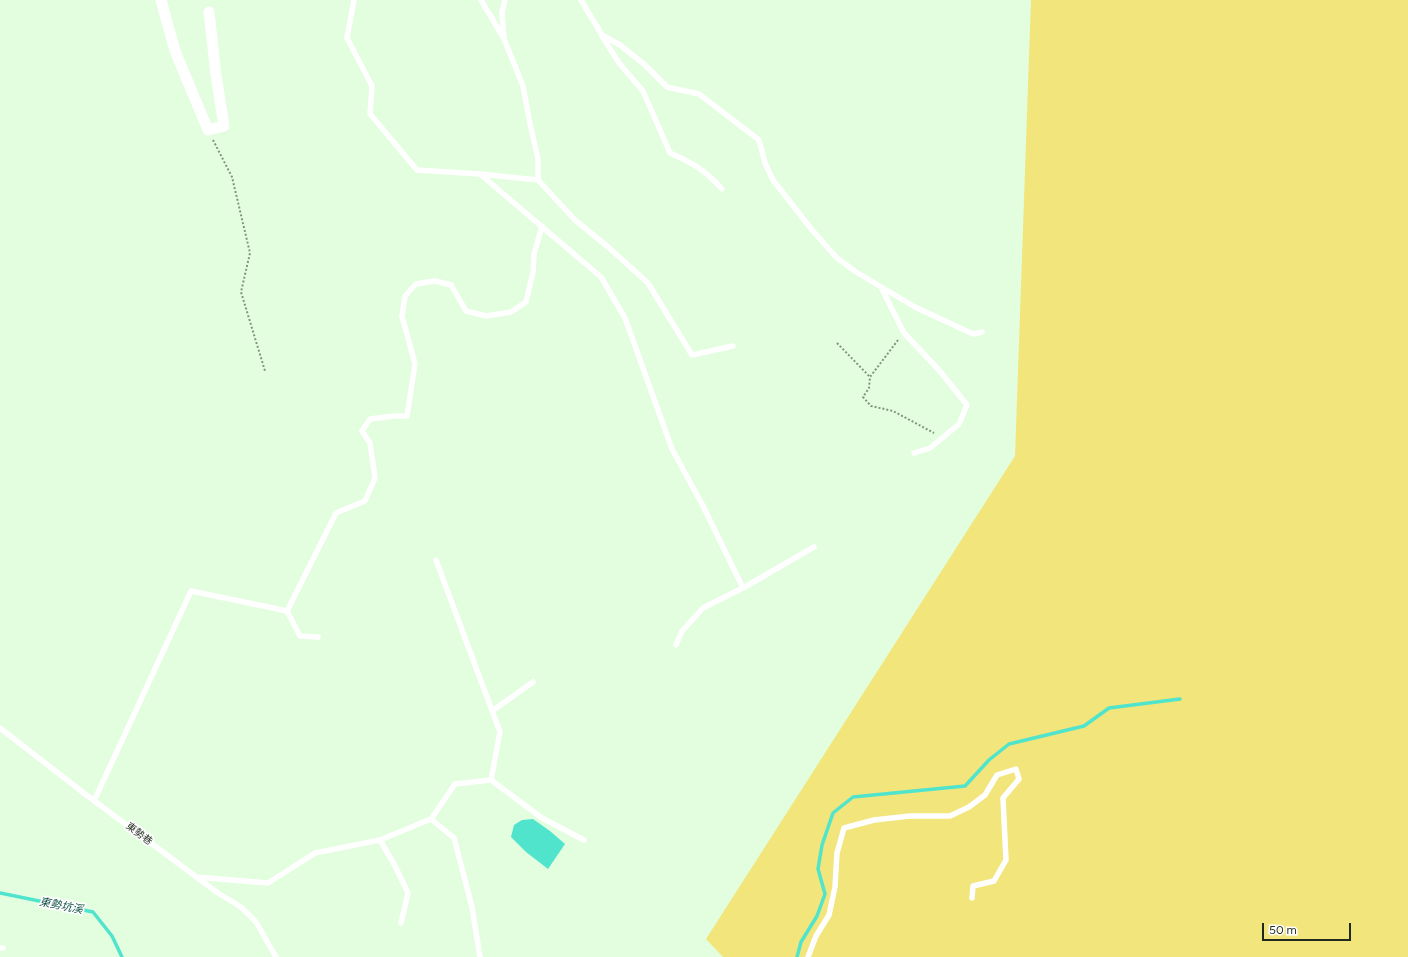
<!DOCTYPE html>
<meta charset="utf-8">
<style>
body{margin:0}
#map{position:relative;width:1408px;height:957px;overflow:hidden;background:#e3fedf;font-family:Figtree,sans-serif}
canvas{display:block}
.scale{position:absolute;left:1262px;top:923px;width:89px;height:18px;box-sizing:border-box;border:2px solid #1f291e;border-top:0;padding-left:5px;font-size:12px;line-height:14px;white-space:nowrap;color:#1f291e;-webkit-text-stroke:3px #fff;paint-order:stroke}
</style>
<div id="map">
<canvas width="1408" height="957"></canvas>
<div class="scale">50 m</div>
</div>
<script>
const ctx = document.querySelector('canvas').getContext('2d');
ctx.lineJoin = 'round';
function fillPath(path, color) { ctx.fillStyle = color; ctx.fill(path, 'evenodd'); }
function strokePath(path, color, width, dash) { ctx.strokeStyle = color; ctx.lineWidth = width; ctx.lineCap = dash ? 'butt' : 'round'; ctx.setLineDash(dash || []); ctx.stroke(path); }
function write(font, color, halo, rows, align = 'center') {
  ctx.font = font + ' Figtree,"Noto Sans TC",sans-serif'; ctx.lineWidth = 3.5; ctx.setLineDash([]); ctx.textBaseline = 'middle'; ctx.strokeStyle = halo; ctx.fillStyle = color; for (const [text, x, y, turn = 0] of rows) {
    ctx.save(); ctx.translate(x, y); ctx.rotate((+turn || 0) * Math.PI / 180); ctx.textAlign = isNaN(turn) ? turn : align; if (halo) ctx.strokeText(text, 0, 0); ctx.fillText(text, 0, 0); ctx.restore();
  }
}
const green = new Path2D(`
 M1031,0H1408V957H723L706,939L1015,456Z`);
const water = new Path2D(`
 M533,819L550,831L565,844L548,869L526,852L511,837L514,825L522,820Z`);
const stream = new Path2D(`
 M0,893L93,912L112,936L122,957
 M797,957L801,942L817,916L825,894L818,869L822,845L833,813L853,797L965,786L989,760L1009,744L1084,726L1109,708L1180,699`);
const path = new Path2D(`
 M213,140L232,177L250,253L241,292L265,371
 M898,340L870,377L869,388L863,397L871,406L893,411L934,433
 M837,343L870,377`);
const service = new Path2D(`
 M354,0L347,38L372,86L370,114L417,170L480,174L601,277L625,318L672,449L703,506L743,588
 M481,0L503,37
 M505,0L502,12L504,39L523,86L530,124L538,159V180
 M581,0L602,35L620,45L645,65L667,87L699,94L759,140L765,163L773,180L812,230L837,258L856,272L915,307L973,334L982,332
 M602,36L619,63L643,91L670,153C693,163 705,170 722,189
 M480,174L538,180L575,220L607,246L648,283L692,355L733,346
 M881,287L904,333L939,370L967,405L959,424L930,448L914,453
 M287,611L300,636L318,637
 M676,645L682,631L703,608L743,588L814,547
 M492,711L533,682
 M0,728L85,794L218,893L241,907L256,922L276,957
 M491,780L542,818L584,840
 M94,801L191,591L287,611L336,513L365,501L375,478L370,443L362,431L370,419L394,416H407L415,364L402,316L405,296L416,284L435,281L451,285L466,311L486,316L511,312L526,302L533,272L534,254L542,226
 M431,819L454,838L472,907L480,957
 M380,840L394,864L408,893L401,923
 M196,877L268,883L315,853L380,840L431,819L455,784L491,780L500,732L436,560
 M0,948H3
 M808,957L816,936L829,915L835,887L837,853L844,828L874,820L910,816H950L969,807L985,795L997,775L1016,769L1019,779L1003,798L1006,860L994,881L973,886L972,898`);
const minor = new Path2D(`
 M161,0L175,51L208,130L224,126L216,75L209,12`);
const streetNames = [
 ["東勢巷",139,834,37]
];
const waterNames = [
 ["東勢坑溪",61,906,11]
];
fillPath(green, '#f2e57b');
fillPath(water, '#50e4cd');
strokePath(stream, '#50e4cd', 3.5);
strokePath(path, '#82947f', 2, [2, 2]);
strokePath(service, '#fff', 5.5);
strokePath(minor, '#fff', 11);
write('10px', '#1f291e', '#fff', streetNames);
write('italic 11px', '#105046', '#fff', waterNames);
</script>
